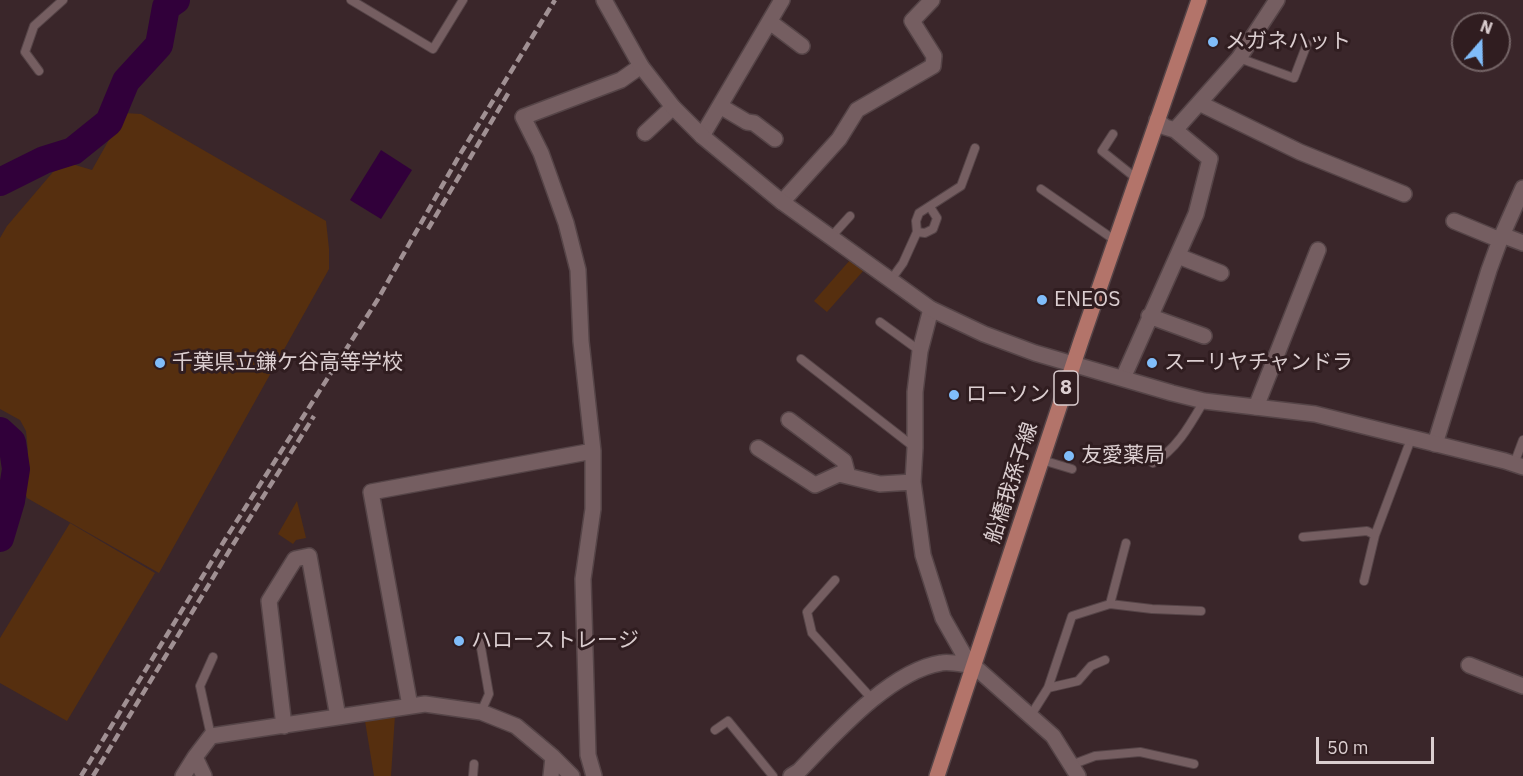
<!DOCTYPE html>
<meta charset="utf-8">
<style>
body{margin:0}
#map{position:relative;width:1523px;height:776px;overflow:hidden;background:#3a262a;font-family:"IBM Plex Sans",sans-serif}
canvas{display:block}
.north{position:absolute;left:1451px;top:12px;width:60px;height:60px;box-sizing:border-box;background:#301d20;border:2px solid #746466;border-radius:50%;rotate:20deg;font-size:16px;font-weight:700;line-height:24px;text-align:center;color:#dbced0}
.north::after{content:'';display:block;margin:auto;width:21px;height:27px;background:#80bdfa;clip-path:polygon(50% 0,100% 100%,50% 72%,0 100%)}
.scale{position:absolute;left:1316px;top:737px;width:118px;height:27px;box-sizing:border-box;border:3px solid #dbced0;border-top:0;padding-left:8px;font-size:18px;line-height:21px;white-space:nowrap;color:#dbced0;-webkit-text-stroke:4px #301d20;paint-order:stroke}
</style>
<div id="map">
<canvas width="1523" height="776"></canvas>
<div class="north">N</div>
<div class="scale">50 m</div>
</div>
<script>
const ctx = document.querySelector('canvas').getContext('2d');
ctx.lineJoin = 'round';
function fillPath(path, color) { ctx.fillStyle = color; ctx.fill(path, 'evenodd'); }
function strokePath(path, color, width, dash) { ctx.strokeStyle = color; ctx.lineWidth = width; ctx.lineCap = dash ? 'butt' : 'round'; ctx.setLineDash(dash || []); ctx.stroke(path); }
function write(font, color, halo, rows, align = 'center') {
  ctx.font = font + ' "IBM Plex Sans","Noto Sans JP",sans-serif'; ctx.lineWidth = 6; ctx.setLineDash([]); ctx.textBaseline = 'middle'; ctx.strokeStyle = halo; ctx.fillStyle = color; for (const [text, x, y, turn = 0] of rows) {
    ctx.save(); ctx.translate(x, y); ctx.rotate((+turn || 0) * Math.PI / 180); ctx.textAlign = isNaN(turn) ? turn : align; if (halo) ctx.strokeText(text, 0, 0); ctx.fillText(text, 0, 0); ctx.restore();
  }
}
const green = new Path2D(`
 M124,113L141,114L326,221L329,249V269L159,573L27,498L23,485L28,451L26,431L20,420L0,409V238L7,226L53,172L72,164L92,170Z
 M850,260L864,270L827,312L814,301Z
 M297,501L306,538L296,540L293,544L278,534Z
 M70,523L155,573L67,721L0,683V638Z
 M395,715L391,776H374L365,721Z`);
const water = new Path2D(`
 M381,150L412,170L381,219L350,200Z`);
const river = new Path2D(`
 M0,182L44,160L73,151L109,122L126,81L159,45L166,7L176,0
 M0,431L12,442L16,469L11,501L0,538`);
const lane = new Path2D(`
 M351,0L433,49L463,0
 M1239,58L1294,78L1307,44
 M39,71L25,52L34,26L63,0
 M1113,134L1102,151L1137,179
 M1041,189L1116,241
 M917,232L925,233L933,229L937,218L930,207
 M831,237L850,216
 M890,281L903,263L917,232L916,221L919,213L961,186L975,148
 M880,322L920,351
 M801,359L914,447
 M1042,460L1072,469
 M1153,463C1177,449 1190,425 1204,401
 M1514,464L1523,440
 M1303,537L1367,531L1375,535
 M835,580L807,612L812,633L873,700
 M1364,581L1375,535L1411,439
 M1110,604L1126,543
 M480,642L489,694L481,712
 M1048,688L1078,681L1091,666L1105,660
 M1031,715L1048,688L1072,616L1110,604L1152,609L1201,611
 M715,730L728,721L773,776
 M211,736L200,686L213,657
 M1071,765L1095,756L1140,752L1194,764
 M473,776L474,764`);
const street = new Path2D(`
 M770,22L802,46
 M1199,103L1300,152L1404,194
 M720,106L747,122L754,123L775,139
 M1175,130L1239,58L1277,0
 M645,133L673,107
 M702,136L782,0
 M782,202L839,139L857,110L933,66L934,56L912,21L932,0
 M1454,221L1500,240
 M1502,235L1523,243
 M1178,256L1221,273
 M931,309L920,351L915,392V448L913,482L923,555L943,618L964,655L974,666
 M1149,316L1204,336
 M1123,378L1196,214L1210,159L1175,130L1165,127L1157,120
 M1256,407L1318,250
 M789,420L844,461L848,476
 M1435,444L1489,270L1500,240L1523,188
 M758,448L815,485L839,474L880,484L913,482
 M1469,665L1523,686
 M410,706L371,492L593,451
 M284,726L269,601L295,559L309,556L338,717
 M195,757L211,736L425,704L481,712L516,726L553,757L572,776
 M183,776L195,757L204,776
 M551,776L553,757
 M594,776L588,755L583,579L593,509V451L581,341L578,270L566,223L541,153L523,117L621,80L641,66
 M791,776L799,771C834,735 890,671 941,663C951,661 964,665 974,666`);
const secondary = new Path2D(`
 M604,0L641,66L673,107L702,136L782,202L931,309L984,334L1035,353L1172,393L1204,401L1315,414L1505,461L1523,467
 M974,666L1053,736L1078,776`);
const primary = new Path2D(`
 M937,776L1081,341L1199,0`);
const rail = new Path2D(`
 M428,229L509,92
 M81,776L226,538L378,299L459,156L555,0
 M93,776L234,543L314,416`);
const markers = [
 [1213,42,6,"#80bdfa"],
 [1042,300,6,"#80bdfa"],
 [160,363,6,"#80bdfa"],
 [1152,363,6,"#80bdfa"],
 [954,395,6,"#80bdfa"],
 [1069,456,6,"#80bdfa"],
 [459,641,6,"#80bdfa"]
];
const shields = [
 [1066,388,24]
];
const shieldNames = [
 ["8",1066,388]
];
const poiNames = [
 ["メガネハット",1225,42],
 ["ENEOS",1054,300],
 ["千葉県立鎌ケ谷高等学校",172,363],
 ["スーリヤチャンドラ",1164,363],
 ["ローソン",966,395],
 ["友愛薬局",1081,456],
 ["ハローストレージ",471,641]
];
const streetNames = [
 ["船橋我孫子線",1012,483,-72]
];
fillPath(green, '#562f0f');
fillPath(water, '#31003a');
strokePath(river, '#31003a', 28);
strokePath(lane, '#554447', 10);
strokePath(street, '#554447', 18);
strokePath(secondary, '#554447', 18);
strokePath(primary, '#554447', 18);
strokePath(lane, '#755e61', 8);
strokePath(street, '#755e61', 15);
strokePath(secondary, '#755e61', 15);
strokePath(primary, '#b3746a', 15);
strokePath(rail, '#a09093', 4.5, [9, 4.5]);
for (const [x, y, r, color] of markers) { const dot = new Path2D(); dot.arc(x, y, r, 0, 2 * Math.PI); ctx.fillStyle = color; ctx.fill(dot); strokePath(dot, '#301d20', 2); }
for (const [x, y, w] of shields) { const box = new Path2D(); box.roundRect(x - w / 2, y - 17, w, 34, 4.5); ctx.fillStyle = '#301d20'; ctx.fill(box); strokePath(box, '#dbced0', 1.5); }
write('bold 20px', '#dbced0', null, shieldNames);
write('21px', '#dbced0', '#301d20', poiNames, 'left');
write('21px', '#dbced0', '#301d20', streetNames);
</script>
